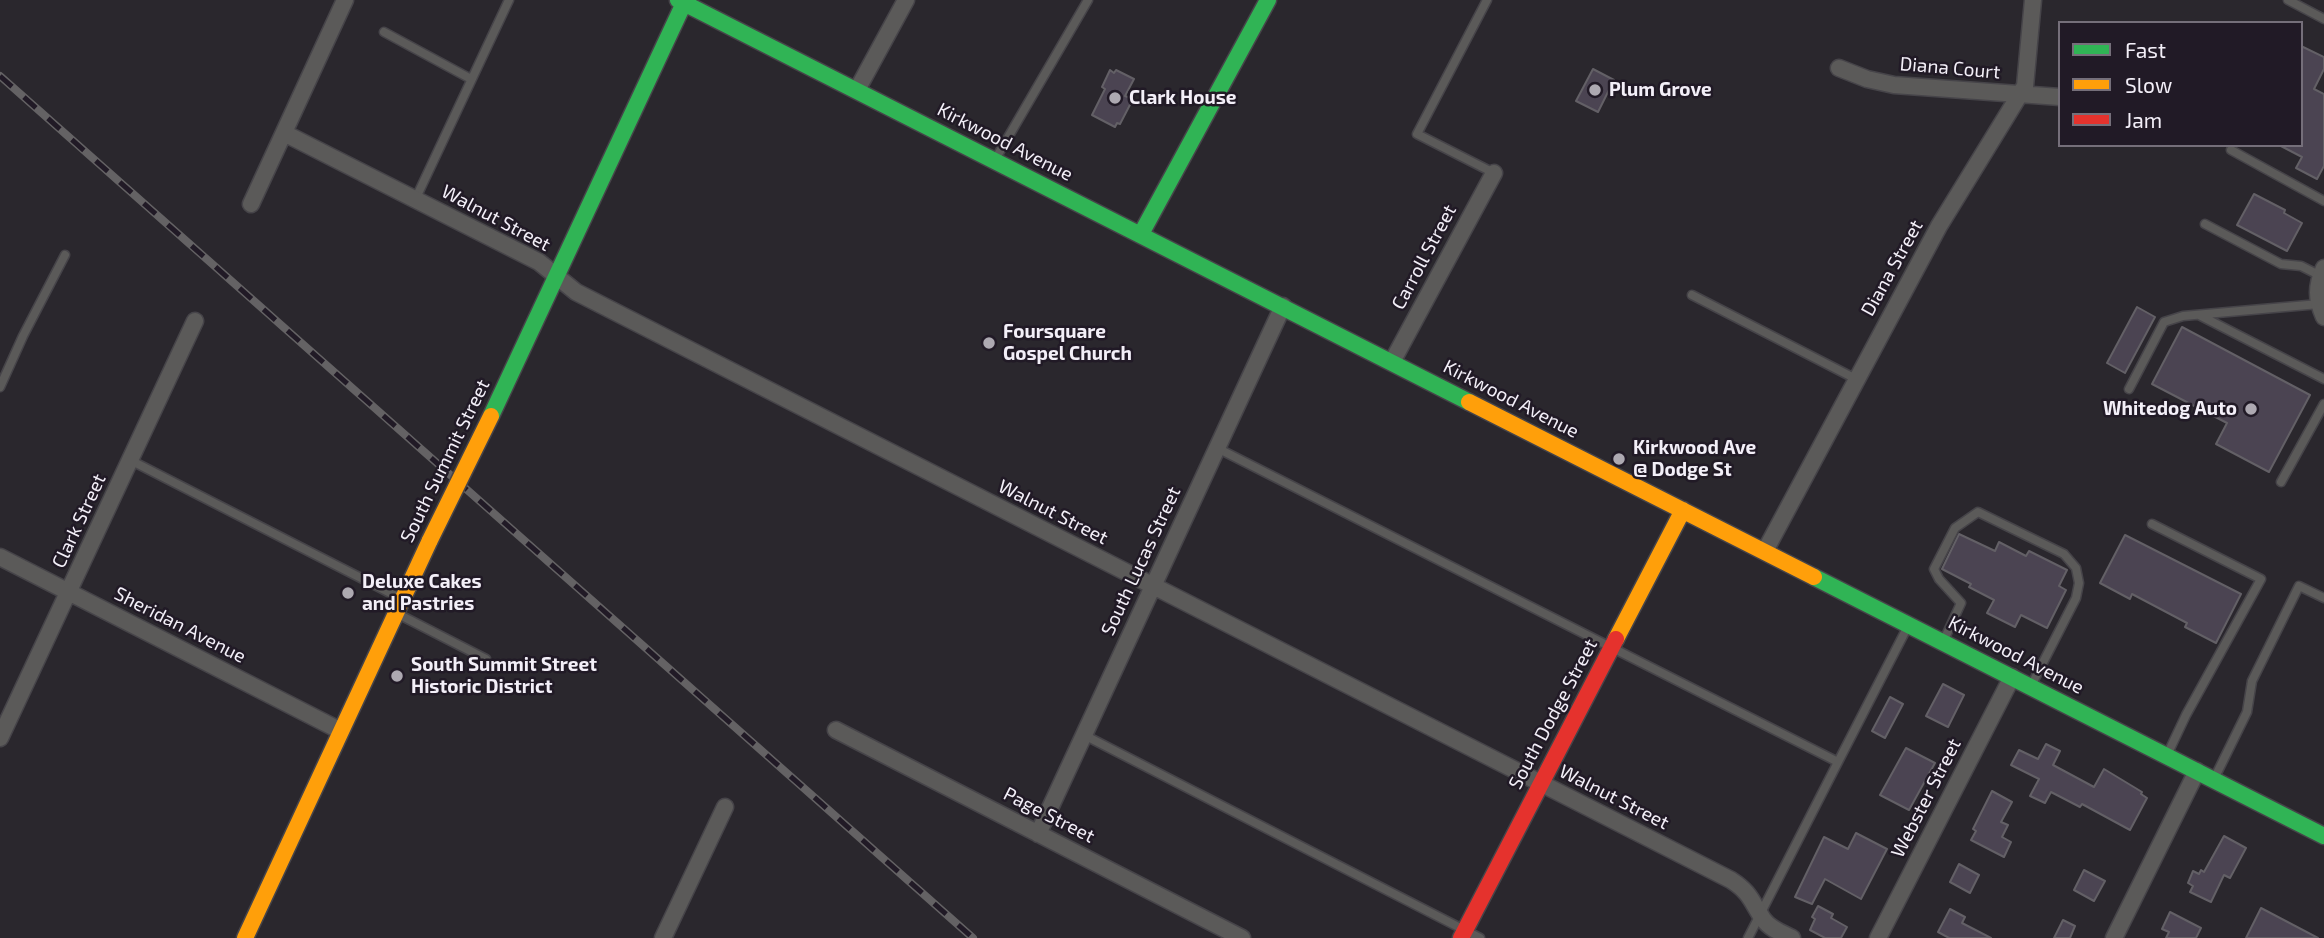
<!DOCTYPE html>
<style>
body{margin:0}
#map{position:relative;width:2324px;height:938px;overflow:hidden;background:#2a272d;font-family:"Exo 2",sans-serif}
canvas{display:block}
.legend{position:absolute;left:2058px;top:21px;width:245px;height:126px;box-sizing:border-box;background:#211a26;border:2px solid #756f7a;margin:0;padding:9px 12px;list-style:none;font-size:21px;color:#f3eff8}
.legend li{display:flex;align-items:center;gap:14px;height:35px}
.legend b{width:35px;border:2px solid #756f7a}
</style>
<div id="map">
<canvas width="2324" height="938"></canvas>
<ul class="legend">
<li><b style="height:9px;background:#30b455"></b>Fast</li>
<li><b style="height:9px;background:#ff9f0a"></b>Slow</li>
<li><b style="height:9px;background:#e5322d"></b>Jam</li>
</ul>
</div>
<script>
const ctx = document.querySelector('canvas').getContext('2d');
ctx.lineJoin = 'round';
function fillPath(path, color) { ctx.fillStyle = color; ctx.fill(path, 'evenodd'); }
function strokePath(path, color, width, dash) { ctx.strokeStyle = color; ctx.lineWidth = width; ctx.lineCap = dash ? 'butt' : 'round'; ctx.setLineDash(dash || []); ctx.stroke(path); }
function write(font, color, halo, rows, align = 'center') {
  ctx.font = font + ' "Exo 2",sans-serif'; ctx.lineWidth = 5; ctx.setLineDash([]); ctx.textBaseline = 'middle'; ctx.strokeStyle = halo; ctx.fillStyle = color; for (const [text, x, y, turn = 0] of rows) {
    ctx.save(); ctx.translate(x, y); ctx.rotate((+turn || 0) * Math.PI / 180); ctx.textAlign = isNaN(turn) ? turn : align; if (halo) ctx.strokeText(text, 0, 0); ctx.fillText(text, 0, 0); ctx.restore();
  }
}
const building = new Path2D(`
 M2301,46L2324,57V69L2314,89L2324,94V166L2317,179L2296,168L2302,157L2279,145H2301Z
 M1593,69L1614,80L1598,112L1576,101Z
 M1110,70L1114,73L1116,70L1134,79L1125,96L1133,99L1120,124L1117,123L1115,127L1092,115L1105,89L1102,87Z
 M2254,194L2285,210L2284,213L2302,223L2287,251L2237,225Z
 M2137,307L2155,317L2125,373L2107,363Z
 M2182,327L2310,395L2269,472L2216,444L2227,423L2152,384Z
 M1959,534L1995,551L1999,542L2026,556L2029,551L2067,570L2059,586L2066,590L2047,628L2021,615L2015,627L1987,613L1994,600L1969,587L1971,584L1942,569Z
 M2125,535L2241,594L2216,643L2185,627L2187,623L2132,594L2130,599L2100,583Z
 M1943,684L1964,695L1948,727L1926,716Z
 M1890,697L1903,704L1885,738L1872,731Z
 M2046,744L2060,751L2053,765L2094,787L2104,769L2142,792L2141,794L2147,798L2130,830L2082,804L2080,807L2051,792L2045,803L2030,796L2039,779L2011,765L2019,750L2038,759Z
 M1906,748L1935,763L1909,810L1880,795Z
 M1992,791L2012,802L2001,822L2008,825L2002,837L2011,842L2004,857L1971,840L1976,831L1973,829Z
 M1856,833L1887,849L1861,899L1825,879L1812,904L1795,897L1824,837L1848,849Z
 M2224,836L2246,848L2230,878L2224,875L2211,902L2190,892L2193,886L2188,883L2193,871L2199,874L2201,870L2204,872Z
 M1959,864L1979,875L1970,893L1950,882Z
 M2084,870L2105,881L2094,901L2074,890Z
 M1818,906L1833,914L1831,918L1847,927L1841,938H1825L1810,930L1815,919L1812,917Z
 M2261,908L2318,938H2246Z
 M1950,909L1965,917L1962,923L1991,938H1949L1938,932Z
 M2170,912L2201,928L2196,938H2166L2169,932L2162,929Z
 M2063,920L2075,926L2070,938H2054Z`);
const lane = new Path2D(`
 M1487,0L1417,134L1494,173
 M2288,0L2324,19
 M384,32L471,79
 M2231,150L2324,201
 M996,158L1088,0
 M415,200L509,0
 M2205,224L2281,264L2301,266L2321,276
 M1692,295L1856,379
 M2199,315L2324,379
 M0,387L23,336L65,255
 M2129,389L2164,322L2183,316L2319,304
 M1217,448L1838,762L1748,938
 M130,460L400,598
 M2281,482L2324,404
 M2152,524L2261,579L2186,715L2168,753
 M398,614L486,659
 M1944,640L1961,603L1939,579L1934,569L1955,528L1978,512L2064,554L2076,568L2079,583L2076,598L2032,684
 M1084,735L1480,938
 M1838,762L1907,628
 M2215,777L2247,712L2252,681L2299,586L2324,598`);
const street = new Path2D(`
 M1839,68L1867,79L1894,85L2060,97
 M857,90L906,0
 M284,133L539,262L576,292L1731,880C1751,893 1751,901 1763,919C1770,929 1782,933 1792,938
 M251,204L345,0
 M2324,268C2316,286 2316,299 2324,317
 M1392,362L1494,173
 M1765,551L1939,226L2025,86L2033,0
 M0,557L341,731
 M836,730L1242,938
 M0,738L195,321
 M1038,834L1283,306
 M663,938L725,807
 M1878,938L2012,677
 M2114,938L2197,771`);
const fast = new Path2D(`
 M678,0L1469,402
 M1141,234L1268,0
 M491,416L684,3
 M1814,577L2324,836`);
const slow = new Path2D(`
 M1469,402L1814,577
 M1616,639L1683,510
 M245,938L430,540`);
const jam = new Path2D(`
 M1461,938L1616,639`);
const rail = new Path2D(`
 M0,76L973,938`);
const slowBridge = new Path2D(`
 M430,540L491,416`);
const markers = [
 [1595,90,7,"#ada9b1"],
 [1115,98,7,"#ada9b1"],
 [989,343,7,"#ada9b1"],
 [2251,409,7,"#ada9b1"],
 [1619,459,7,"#ada9b1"],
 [348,593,7,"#ada9b1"],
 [397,676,7,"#ada9b1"]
];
const streetNames = [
 ["Diana Court",1950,68,5],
 ["Kirkwood Avenue",1005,142,27],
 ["Walnut Street",496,218,28],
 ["Carroll Street",1424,257,-62],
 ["Diana Street",1892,268,-61],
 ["Kirkwood Avenue",1511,399,27],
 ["South Summit Street",445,461,-64],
 ["Walnut Street",1053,512,27],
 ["Clark Street",79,521,-65],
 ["South Lucas Street",1141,561,-65],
 ["Sheridan Avenue",180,625,27],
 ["Kirkwood Avenue",2016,655,27],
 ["South Dodge Street",1553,714,-62],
 ["Walnut Street",1614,797,27],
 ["Webster Street",1926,798,-63],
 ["Page Street",1049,815,27]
];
const poiNames = [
 ["Plum Grove",1609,90],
 ["Clark House",1129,98],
 ["Foursquare",1003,332],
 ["Gospel Church",1003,354],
 ["Whitedog Auto",2237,409,"right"],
 ["Kirkwood Ave",1633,448],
 ["@ Dodge St",1633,470],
 ["Deluxe Cakes",362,582],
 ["and Pastries",362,604],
 ["South Summit Street",411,665],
 ["Historic District",411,687]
];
fillPath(building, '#4b4452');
strokePath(building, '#636066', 2);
strokePath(lane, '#464449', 11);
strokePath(street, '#464449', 19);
strokePath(fast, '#464449', 19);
strokePath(slow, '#464449', 19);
strokePath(jam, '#464449', 19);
strokePath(lane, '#5b5a59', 8);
strokePath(street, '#5b5a59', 16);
strokePath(fast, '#30b455', 16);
strokePath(slow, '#ff9f0a', 16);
strokePath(jam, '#e5322d', 16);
strokePath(rail, '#646264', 8);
strokePath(rail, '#211a26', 5, [16]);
strokePath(slowBridge, '#464449', 19, []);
strokePath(slowBridge, '#ff9f0a', 16);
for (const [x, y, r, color] of markers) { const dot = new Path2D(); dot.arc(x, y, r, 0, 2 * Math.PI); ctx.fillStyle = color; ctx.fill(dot); strokePath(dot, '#211a26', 2.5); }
write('19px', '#f3eff8', '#211a26', streetNames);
write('bold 19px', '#f3eff8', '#211a26', poiNames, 'left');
</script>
